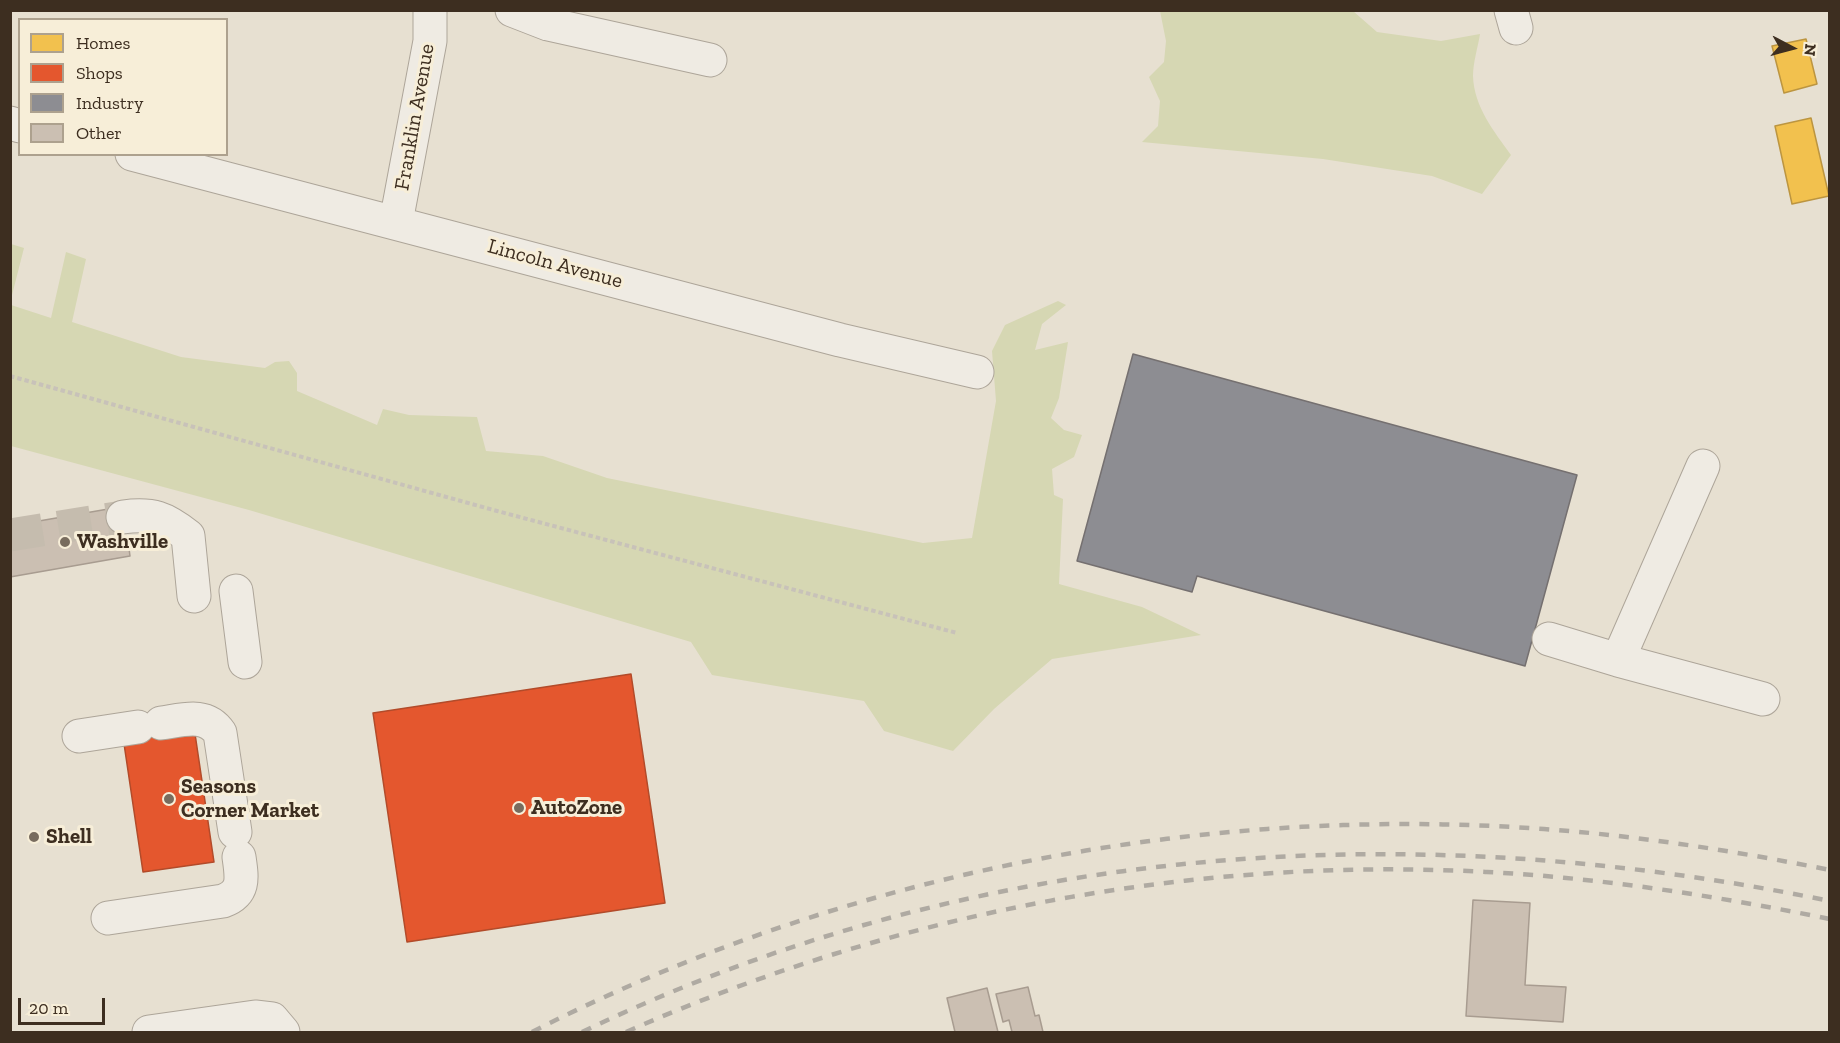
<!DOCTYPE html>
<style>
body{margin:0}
#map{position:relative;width:1840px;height:1043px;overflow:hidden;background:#e7e0d1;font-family:"Zilla Slab",serif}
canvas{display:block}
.frame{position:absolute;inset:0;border:12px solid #3d2e20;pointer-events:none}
.legend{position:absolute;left:18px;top:18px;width:210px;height:138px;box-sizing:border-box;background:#f7eed8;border:2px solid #ada18e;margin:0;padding:8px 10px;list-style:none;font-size:18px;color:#3d2e20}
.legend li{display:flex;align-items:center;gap:12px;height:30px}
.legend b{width:30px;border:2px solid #ada18e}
.north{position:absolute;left:1762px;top:18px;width:60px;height:60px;-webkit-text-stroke:4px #f7eed8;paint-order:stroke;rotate:96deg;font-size:16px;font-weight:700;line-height:24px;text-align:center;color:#3d2e20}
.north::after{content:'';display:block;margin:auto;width:21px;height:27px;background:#3d2e20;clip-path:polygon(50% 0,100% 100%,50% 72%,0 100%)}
.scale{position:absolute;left:18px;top:998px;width:87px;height:27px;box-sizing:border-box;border:3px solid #3d2e20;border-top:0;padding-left:8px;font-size:18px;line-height:21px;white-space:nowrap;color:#3d2e20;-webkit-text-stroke:4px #f7eed8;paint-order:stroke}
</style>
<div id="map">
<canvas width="1840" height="1043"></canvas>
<div class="frame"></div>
<ul class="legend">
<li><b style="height:16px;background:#f2c14e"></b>Homes</li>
<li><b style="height:16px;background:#e4572e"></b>Shops</li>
<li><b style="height:16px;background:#8d8d92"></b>Industry</li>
<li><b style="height:16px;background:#cbbfb2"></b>Other</li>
</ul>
<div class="north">N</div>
<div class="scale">20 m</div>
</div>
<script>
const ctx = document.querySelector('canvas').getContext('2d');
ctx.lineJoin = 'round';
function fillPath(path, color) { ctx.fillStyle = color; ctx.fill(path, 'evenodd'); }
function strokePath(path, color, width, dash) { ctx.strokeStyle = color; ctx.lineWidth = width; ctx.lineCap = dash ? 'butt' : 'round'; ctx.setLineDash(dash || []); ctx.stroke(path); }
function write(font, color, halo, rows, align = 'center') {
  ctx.font = font + ' "Zilla Slab",serif'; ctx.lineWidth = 6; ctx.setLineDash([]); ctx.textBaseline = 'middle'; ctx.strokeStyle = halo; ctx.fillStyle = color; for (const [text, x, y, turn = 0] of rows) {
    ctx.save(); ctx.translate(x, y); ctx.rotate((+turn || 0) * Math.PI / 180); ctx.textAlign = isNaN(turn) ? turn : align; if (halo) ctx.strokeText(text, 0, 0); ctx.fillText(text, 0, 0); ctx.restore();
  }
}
const green = new Path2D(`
 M1353,11L1377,32L1441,41L1480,34C1478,47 1473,62 1473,76C1474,107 1494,131 1511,155L1482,194L1432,176L1323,159L1142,142L1158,126L1160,101L1149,77L1164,62L1166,41L1160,11Z
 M11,244L24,248L11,299L10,244Z
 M66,252L86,259L72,322L181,357L265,368L275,362L289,361L297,373V391L377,425L383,409L409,415L477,417L486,451L543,456L607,478L923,543L972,538L996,401L992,351L1005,325L1058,301L1066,305L1042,324L1035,350L1068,342L1059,398L1051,418L1064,430L1082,435L1074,457L1052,469L1054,495L1063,499L1059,584L1142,607L1201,635L1052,659L994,709L953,751L884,731L864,701L712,675L691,642L249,510L11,446V305L51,318Z`);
const homes = new Path2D(`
 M1806,39L1817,84L1784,93L1772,46Z
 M1811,118L1829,196L1792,204L1775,126Z`);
const shops = new Path2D(`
 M631,674L665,903L407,942L373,713Z
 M194,727L214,862L143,872L123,737Z`);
const industry = new Path2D(`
 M1133,354L1577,475L1525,666L1197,576L1192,592L1077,561Z`);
const building = new Path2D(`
 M114,508L120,543L128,541L130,556L10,577V526Z
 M1473,900L1530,903L1525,985L1566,987L1563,1022L1466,1016Z
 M1028,987L1035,1016L1039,1015L1043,1032H1012L1009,1020L1003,1022L996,994Z
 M987,988L998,1032H955L947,998Z`);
const minorTunnel = new Path2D(`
 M10,535L123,517`);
const path = new Path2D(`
 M10,376L497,511L957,633`);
const minor = new Path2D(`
 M512,10L548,24L710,60
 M1511,10L1516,28
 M10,123L20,126
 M132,154L840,340L977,372
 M396,222L430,41V10
 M1703,466L1618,660L1763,699
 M123,517C153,513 165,518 188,536L194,596
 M236,591L245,662
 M1549,639L1618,660
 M161,723C183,720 206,712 220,733L235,832
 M79,736L138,727
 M108,918L223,901C245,893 242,878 239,857
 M149,1032L255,1017L272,1019L283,1032`);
const rail = new Path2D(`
 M532,1032C842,874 1197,804 1544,829C1640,836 1735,851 1830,870
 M582,1032C976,843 1405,814 1830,901
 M626,1032C895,913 1192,856 1487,872C1602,878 1716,896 1830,919`);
const markers = [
 [65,542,6,"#786c5e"],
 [169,799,6,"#786c5e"],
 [519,808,6,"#786c5e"],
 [34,837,6,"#786c5e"]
];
const streetNames = [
 ["Franklin Avenue",415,117,-80],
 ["Lincoln Avenue",555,264,15]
];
const poiNames = [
 ["Washville",77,542],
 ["Seasons",181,787],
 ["Corner Market",181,811],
 ["AutoZone",531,808],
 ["Shell",46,837]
];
fillPath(green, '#d6d7b3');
fillPath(homes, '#f2c14e');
strokePath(homes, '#bc9540', 1.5);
fillPath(shops, '#e4572e');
strokePath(shops, '#b24b2a', 1.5);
fillPath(industry, '#8d8d92');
strokePath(industry, '#757070', 1.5);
fillPath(building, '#cbbfb2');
strokePath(building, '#a89c90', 1.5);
strokePath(minorTunnel, '#c5bcae', 33, [33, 16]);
strokePath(minor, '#ada599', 35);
strokePath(path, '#c8c2b9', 4, [4.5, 3]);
strokePath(minor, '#efebe3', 33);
strokePath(rail, '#afaaa2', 4.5, [10, 10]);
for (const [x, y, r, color] of markers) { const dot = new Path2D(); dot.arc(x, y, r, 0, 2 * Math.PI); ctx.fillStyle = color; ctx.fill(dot); strokePath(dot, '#f7eed8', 2); }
write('21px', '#3d2e20', '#f7eed8', streetNames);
write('bold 21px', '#3d2e20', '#f7eed8', poiNames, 'left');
</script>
